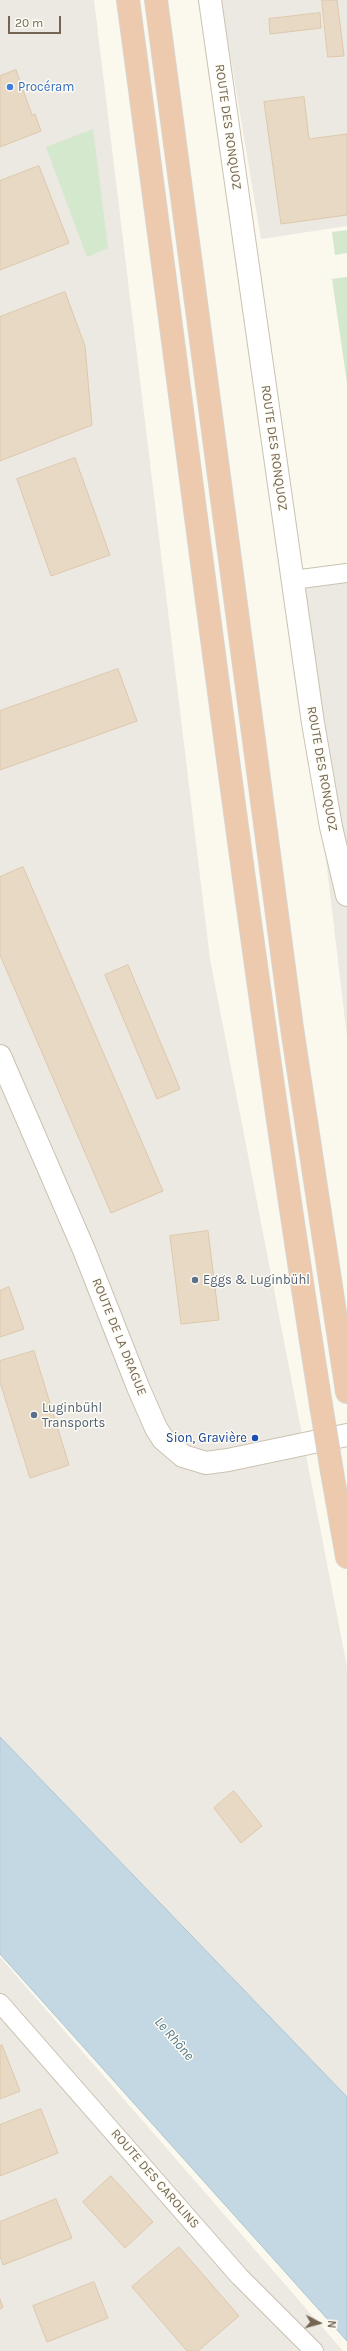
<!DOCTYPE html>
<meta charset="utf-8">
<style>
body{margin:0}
#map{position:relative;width:347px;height:2351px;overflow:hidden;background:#fbf8ee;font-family:Karla,sans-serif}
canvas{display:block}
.north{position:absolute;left:299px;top:2303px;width:40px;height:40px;-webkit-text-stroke:3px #fdfcf4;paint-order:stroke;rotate:96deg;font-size:11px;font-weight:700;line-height:16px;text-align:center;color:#746553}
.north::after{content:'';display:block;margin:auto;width:14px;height:18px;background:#746553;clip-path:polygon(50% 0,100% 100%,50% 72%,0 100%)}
.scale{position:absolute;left:8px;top:16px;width:53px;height:18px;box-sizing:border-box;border:2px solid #746553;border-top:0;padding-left:5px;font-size:12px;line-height:14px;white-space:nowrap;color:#746553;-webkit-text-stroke:3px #fdfcf4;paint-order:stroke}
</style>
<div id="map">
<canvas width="347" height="2351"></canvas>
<div class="north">N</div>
<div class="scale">20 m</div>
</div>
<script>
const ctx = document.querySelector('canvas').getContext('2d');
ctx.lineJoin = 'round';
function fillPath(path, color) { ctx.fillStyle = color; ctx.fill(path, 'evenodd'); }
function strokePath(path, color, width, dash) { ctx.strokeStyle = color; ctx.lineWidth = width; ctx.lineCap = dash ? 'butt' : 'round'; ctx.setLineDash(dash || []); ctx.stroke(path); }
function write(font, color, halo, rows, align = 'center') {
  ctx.font = font + ' Karla,sans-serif'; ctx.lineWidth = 3; ctx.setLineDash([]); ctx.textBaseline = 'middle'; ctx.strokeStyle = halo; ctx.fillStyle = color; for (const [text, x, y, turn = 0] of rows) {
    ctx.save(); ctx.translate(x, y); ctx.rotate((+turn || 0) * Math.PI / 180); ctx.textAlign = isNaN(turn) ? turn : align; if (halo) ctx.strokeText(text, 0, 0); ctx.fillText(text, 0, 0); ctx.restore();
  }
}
const industrial = new Path2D(`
 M0,0H94L210,959L347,1667V2097L0,1737Z
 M221,0H347V226L261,239Z
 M347,572V1037L293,580Z
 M0,1957L343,2351H0Z`);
const green = new Path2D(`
 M93,129L108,248L87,257L46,147Z
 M347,230V253L335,255L332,232Z
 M347,277V383L332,279Z`);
const water = new Path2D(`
 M0,1737L347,2097V2341L0,1954Z`);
const building = new Path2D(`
 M322,0H337L344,56L328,57Z
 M320,13L321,28L270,34L269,19Z
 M16,70L32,115L35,114L41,131L0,147V76Z
 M304,97L309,139L347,134V215L281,224L264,102Z
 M39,166L69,243L0,270V181Z
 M65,292L85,346L92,425L0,461V317Z
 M75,458L110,555L51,576L17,479Z
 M118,669L137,721L0,770V711Z
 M23,867L163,1191L111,1213L0,955V877Z
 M128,965L180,1089L157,1099L105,975Z
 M208,1231L219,1320L181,1324L170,1236Z
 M9,1287L24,1329L0,1337V1291Z
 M34,1351L69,1465L30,1478L0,1382V1361Z
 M234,1791L262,1826L241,1843L214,1808Z
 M2,2045L20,2091L0,2099V2046Z
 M41,2109L58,2153L0,2176V2125Z
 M111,2176L153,2222L125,2248L83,2202Z
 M56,2199L72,2238L3,2265L0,2256V2222Z
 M179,2247L239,2316L198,2351H187L132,2287Z
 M94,2282L108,2318L47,2342L33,2306Z
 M0,2299L3,2307L0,2309Z`);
const street = new Path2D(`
 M293,580L347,573
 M0,2003L239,2276L314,2351`);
const secondary = new Path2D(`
 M210,0L313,723L331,827L347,895
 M0,1056L84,1250L138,1387L156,1428L163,1439L183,1456L206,1463L228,1460L347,1435`);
const highway = new Path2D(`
 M128,0C191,468 247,938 321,1405
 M156,0L292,1028L347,1392
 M332,1472L347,1557`);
const highwayBridge = new Path2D(`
 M321,1405L332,1472`);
const markers = [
 [10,87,4,"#3f7fe0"],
 [195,1280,4,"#5c6f8a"],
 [34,1415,4,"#5c6f8a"],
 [255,1438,4,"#1a4fb4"]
];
const shopNames = [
 ["Procéram",18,87]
];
const streetNames = [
 ["ROUTE DES RONQUOZ",228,127,82],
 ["ROUTE DES RONQUOZ",274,448,82],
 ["ROUTE DES RONQUOZ",322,769,80],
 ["ROUTE DE LA DRAGUE",119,1337,68],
 ["ROUTE DES CAROLINS",155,2179,49]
];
const serviceNames = [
 ["Eggs & Luginbühl",203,1280],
 ["Luginbühl",42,1408],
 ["Transports",42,1423]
];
const transitNames = [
 ["Sion, Gravière",247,1438]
];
const waterNames = [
 ["Le Rhône",174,2039,49]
];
fillPath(industrial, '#ece8e2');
fillPath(green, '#d3e8cd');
fillPath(water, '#c4d8e3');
strokePath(water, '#abc5d3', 1);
fillPath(building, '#e8d9c4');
strokePath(building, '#dec8ab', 1);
strokePath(street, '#cac1b1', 20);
strokePath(secondary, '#ccc2b0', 24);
strokePath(highway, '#d8d4cf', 24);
strokePath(street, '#fff', 18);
strokePath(secondary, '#fff', 22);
strokePath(highway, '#edcaad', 22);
strokePath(highwayBridge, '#d8d4cf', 24, []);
strokePath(highwayBridge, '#edcaad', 22);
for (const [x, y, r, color] of markers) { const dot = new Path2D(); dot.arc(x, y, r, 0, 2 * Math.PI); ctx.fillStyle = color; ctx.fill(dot); strokePath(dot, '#fdfcf4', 1.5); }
write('13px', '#366cbe', '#fdfcf4', shopNames, 'left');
write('13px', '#746553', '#fdfcf4', streetNames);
write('13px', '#4e5e75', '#fdfcf4', serviceNames, 'left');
write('13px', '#164399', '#fdfcf4', transitNames, 'right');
write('italic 14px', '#52768a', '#fdfcf4', waterNames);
</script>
